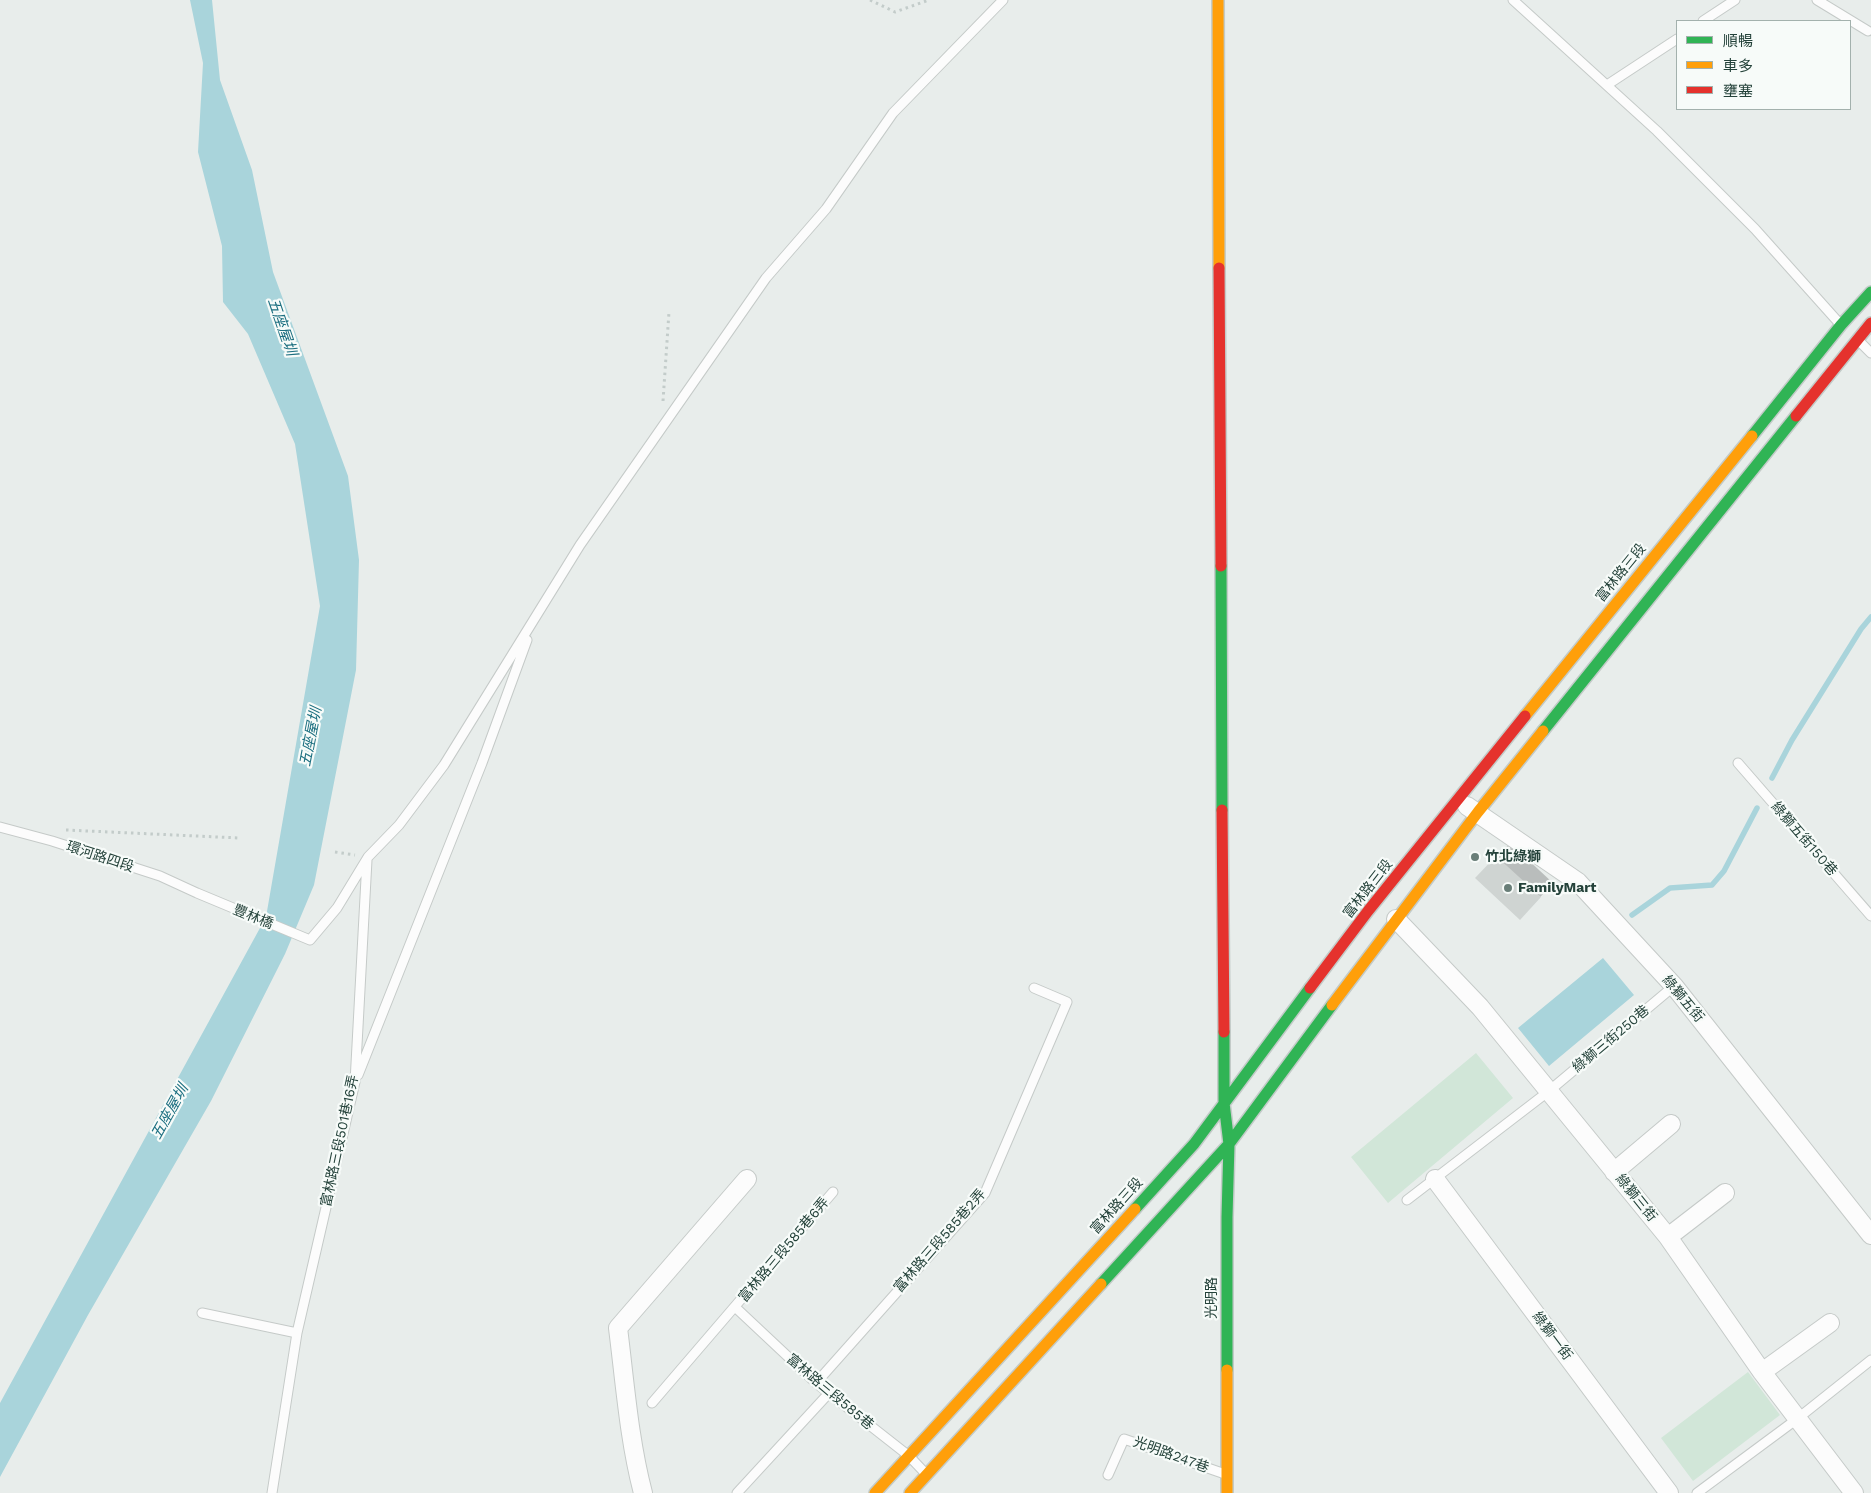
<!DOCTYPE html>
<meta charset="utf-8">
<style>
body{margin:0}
#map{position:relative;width:1871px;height:1493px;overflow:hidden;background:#e8edeb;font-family:"Work Sans","Noto Sans TC",sans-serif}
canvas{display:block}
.legend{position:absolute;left:1676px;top:20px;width:175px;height:90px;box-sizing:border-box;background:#f7fbf9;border:1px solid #a3b1ad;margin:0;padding:6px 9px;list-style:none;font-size:15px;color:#24423a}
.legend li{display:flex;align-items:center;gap:10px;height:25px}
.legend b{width:25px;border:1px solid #a3b1ad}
</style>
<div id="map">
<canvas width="1871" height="1493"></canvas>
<ul class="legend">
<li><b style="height:6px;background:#30b455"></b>順暢</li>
<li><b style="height:6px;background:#ff9f0a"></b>車多</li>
<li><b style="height:6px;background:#e5322d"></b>壅塞</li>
</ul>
</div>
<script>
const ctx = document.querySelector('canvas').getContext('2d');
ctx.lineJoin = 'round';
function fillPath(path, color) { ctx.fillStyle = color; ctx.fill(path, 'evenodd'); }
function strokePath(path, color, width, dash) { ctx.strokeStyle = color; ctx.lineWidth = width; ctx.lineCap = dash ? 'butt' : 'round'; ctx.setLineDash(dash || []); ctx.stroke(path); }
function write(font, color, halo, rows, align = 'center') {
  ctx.font = font + ' "Work Sans","Noto Sans TC",sans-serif'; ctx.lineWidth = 4.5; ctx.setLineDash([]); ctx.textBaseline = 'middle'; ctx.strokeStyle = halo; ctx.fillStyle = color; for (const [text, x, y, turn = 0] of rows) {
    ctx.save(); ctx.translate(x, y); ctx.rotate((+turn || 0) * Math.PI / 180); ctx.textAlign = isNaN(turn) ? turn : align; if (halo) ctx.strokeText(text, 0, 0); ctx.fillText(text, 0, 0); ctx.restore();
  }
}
const green = new Path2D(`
 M1476,1053L1513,1098L1388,1203L1351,1157Z
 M1748,1372L1780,1415L1693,1481L1661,1438Z`);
const water = new Path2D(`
 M190,0H212L220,80L252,170L273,272L348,476L359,560L356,670L314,885L285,954L211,1101L88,1315L0,1477V1403L266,917L320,606L295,444L248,334L223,302L222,246L198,152L203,63Z
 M1603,958L1634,995L1549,1066L1518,1028Z`);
const shadow = new Path2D(`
 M1510,843L1553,883L1533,905L1477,878Z`);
const stream = new Path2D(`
 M1772,778L1792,740L1861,629L1871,617
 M1632,915L1670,888L1712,885L1724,871L1757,808`);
const building = new Path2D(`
 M1496,856L1541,897L1520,920L1475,878Z`);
const path = new Path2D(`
 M870,0L895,12L929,0
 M663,401L669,312
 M66,830L239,838
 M335,852L355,855`);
const lane = new Path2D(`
 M1513,0L1657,131L1755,229L1840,324
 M1817,0L1868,31
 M1703,21L1735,0
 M1607,85L1677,39
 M1859,341L1871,353
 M1738,763L1871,916
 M0,827L52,841L160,876L197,893L310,940L337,908L368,857L399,825L444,765L580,545L766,278L826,209L893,113L1003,0
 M358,1075L482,763L527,640
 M1407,1200L1549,1091L1674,986
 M735,1307L816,1383L909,1456L927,1475
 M202,1313L297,1333
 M816,1383L985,1193L1067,1002L1034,988
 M652,1403L833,1192
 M1108,1475L1124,1439L1225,1474
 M272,1493L297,1333L355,1082L367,860
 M737,1493L830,1392
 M1697,1493L1797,1419L1871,1360`);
const street = new Path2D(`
 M1467,806L1578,882L1674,986L1871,1235
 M1396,919L1480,1007L1668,1237L1762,1372L1854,1493
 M1614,1172L1671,1124
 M1435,1179L1669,1493
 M1668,1237L1725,1193
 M1762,1372L1830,1323
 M643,1493C629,1440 625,1383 618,1328L747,1179`);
const fast = new Path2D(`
 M1752,436L1841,325L1871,292
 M1221,566L1222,810
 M1543,731L1796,416
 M1224,1032V1103L1229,1144L1227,1217V1370
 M1135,1209L1194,1144L1310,988
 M1101,1284L1229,1144L1332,1005`);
const slow = new Path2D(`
 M1218,0L1219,268
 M1525,716L1752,436
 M1332,1005L1478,812L1543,731
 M1227,1370V1493
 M875,1493L1135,1209
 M910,1493L1101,1284`);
const jam = new Path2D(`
 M1219,268L1221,566
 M1796,416L1871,323
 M1222,810L1224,1032
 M1310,988L1368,911L1525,716`);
const markers = [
 [1475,857,5,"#697e78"],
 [1508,888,5,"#697e78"]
];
const streetNames = [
 ["富林路三段",1621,573,-51],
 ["綠獅五街150巷",1804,839,49],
 ["環河路四段",100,857,18],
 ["富林路三段",1368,889,-52],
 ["豐林橋",253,917,22],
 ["綠獅五街",1683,999,50],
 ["綠獅三街250巷",1611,1039,-40],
 ["富林路三段501巷16弄",340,1141,-78],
 ["綠獅三街",1636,1198,51],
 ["富林路三段",1117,1206,-48],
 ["富林路三段585巷2弄",940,1241,-49],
 ["富林路三段585巷6弄",784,1250,-50],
 ["光明路",1212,1298,-90],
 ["綠獅一街",1552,1336,53],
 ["富林路三段585巷",830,1392,40],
 ["光明路247巷",1171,1455,20]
];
const poiNames = [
 ["竹北綠獅",1485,857],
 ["FamilyMart",1518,888]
];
const waterNames = [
 ["五座屋圳",282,327,71],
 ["五座屋圳",311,737,-79],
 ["五座屋圳",170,1112,-61]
];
fillPath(green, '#d1e6d8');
fillPath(water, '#a9d4db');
fillPath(shadow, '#0003');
strokePath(stream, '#a9d4db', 5.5);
fillPath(building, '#cfd4d2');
strokePath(lane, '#c5cac8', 11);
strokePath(street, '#c5cac8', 20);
strokePath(fast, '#c3cbc8', 14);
strokePath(slow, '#c3cbc8', 14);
strokePath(jam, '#c3cbc8', 14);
strokePath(path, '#c3ccca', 3, [2.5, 4]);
strokePath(lane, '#fcfcfc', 9);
strokePath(street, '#fcfcfc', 18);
strokePath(fast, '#30b455', 11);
strokePath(slow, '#ff9f0a', 11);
strokePath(jam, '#e5322d', 11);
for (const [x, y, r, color] of markers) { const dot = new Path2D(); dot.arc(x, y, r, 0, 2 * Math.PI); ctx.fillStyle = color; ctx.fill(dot); strokePath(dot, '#f7fbf9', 2); }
write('14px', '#24423a', '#f7fbf9', streetNames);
write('bold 14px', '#24423a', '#f7fbf9', poiNames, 'left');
write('italic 15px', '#1c6f80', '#f7fbf9', waterNames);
</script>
